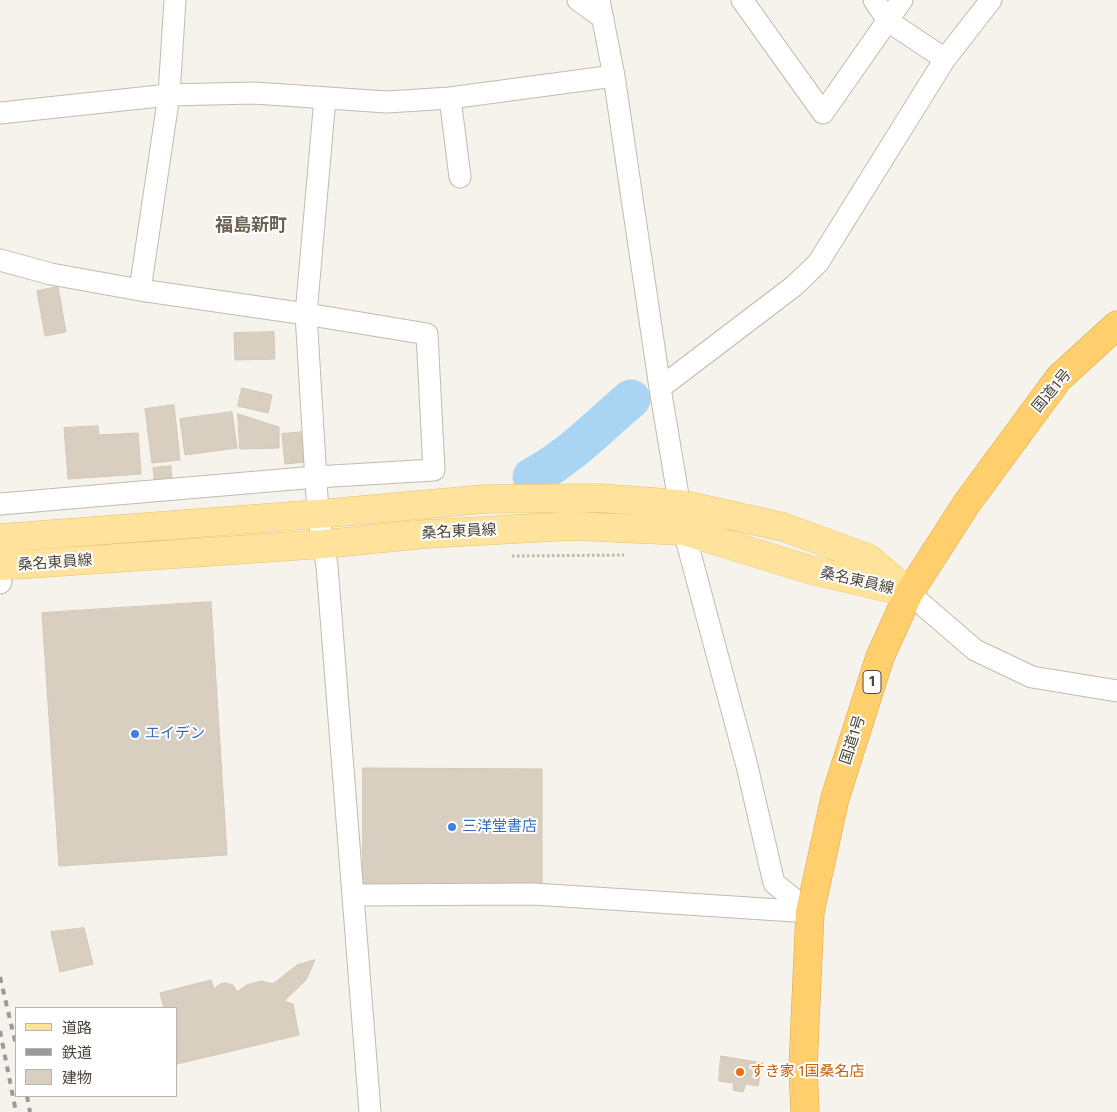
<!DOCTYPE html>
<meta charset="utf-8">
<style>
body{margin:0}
#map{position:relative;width:1117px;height:1112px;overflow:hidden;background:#f6f3ec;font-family:"Fira Sans Condensed","Noto Sans JP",sans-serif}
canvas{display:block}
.legend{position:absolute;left:15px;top:1007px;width:162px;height:90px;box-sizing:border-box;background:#fff;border:1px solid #b7b4b0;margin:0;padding:6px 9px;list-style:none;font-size:15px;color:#4b4439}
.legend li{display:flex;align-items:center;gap:10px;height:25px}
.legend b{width:25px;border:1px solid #b7b4b0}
</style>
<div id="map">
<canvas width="1117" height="1112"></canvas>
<ul class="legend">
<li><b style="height:6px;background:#ffe39c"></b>道路</li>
<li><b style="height:6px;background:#9a9a9a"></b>鉄道</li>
<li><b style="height:14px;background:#d8cfc1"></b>建物</li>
</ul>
</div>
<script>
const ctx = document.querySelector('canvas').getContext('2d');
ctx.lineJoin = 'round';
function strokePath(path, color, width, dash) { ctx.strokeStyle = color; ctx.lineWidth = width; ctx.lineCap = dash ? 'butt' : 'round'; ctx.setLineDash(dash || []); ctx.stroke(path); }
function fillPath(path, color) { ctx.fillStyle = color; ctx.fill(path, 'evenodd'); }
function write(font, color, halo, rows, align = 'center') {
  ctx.font = font + ' "Fira Sans Condensed","Noto Sans JP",sans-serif'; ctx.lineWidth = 4; ctx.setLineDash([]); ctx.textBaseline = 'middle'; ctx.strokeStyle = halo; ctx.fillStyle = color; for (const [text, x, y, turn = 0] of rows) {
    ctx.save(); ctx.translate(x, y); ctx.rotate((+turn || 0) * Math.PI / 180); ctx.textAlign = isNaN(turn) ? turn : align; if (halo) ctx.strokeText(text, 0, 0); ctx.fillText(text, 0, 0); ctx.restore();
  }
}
const river = new Path2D(`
 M532,477C569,458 599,426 631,399`);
const building = new Path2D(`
 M58,287L66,332L45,336L37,291Z
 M274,332L275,359L235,360L234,333Z
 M242,388L272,395L268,413L238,406Z
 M174,405L180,460L152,463L145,409Z
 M232,412L237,448L185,455L180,419Z
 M238,414L279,427V448L240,449Z
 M98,426L99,435L138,433L141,474L68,479L64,428Z
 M303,432L305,462L285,464L282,434Z
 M171,466L172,485L155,487L153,468Z
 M211,602L227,855L59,866L42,613Z
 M363,768L542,769V885L363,884Z
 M84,928L93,964L60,972L51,932Z
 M315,960L306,980L284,1001L293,1004L299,1035L177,1064L176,1008H164L160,993L211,980L214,989L220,984L226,983L233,985L237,992L247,985L261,981L273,984L297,965Z
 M721,1056L763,1063L758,1086L746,1084L743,1092L733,1090L734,1083L719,1081Z`);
const path = new Path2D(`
 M512,556L624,555`);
const minor = new Path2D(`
 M578,0L603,18
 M599,0L614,76L660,388L684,531L747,766L774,883L810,912
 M742,0L823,113L902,0
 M874,0L888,21L945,59
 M325,98L306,314L318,514L327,566L370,1112
 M450,98L460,177
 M0,113L169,95L254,93L387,102L450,98L614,76
 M0,260L51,274L140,290L306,314L427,334L434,470L316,477L0,504
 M140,290L169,95L175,0
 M660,388L794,286L818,263L945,59L991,0
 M0,583L1,582
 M909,593L975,650L1032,677L1117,691
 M353,895L534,894L810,912`);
const major = new Path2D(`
 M0,538L318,514L485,499L600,498L680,504L783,527L868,558L909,593
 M0,566L324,544L426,534L572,526L684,531L811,570L905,592`);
const highway = new Path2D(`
 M805,1112L803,1068L810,912L835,798L880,657L909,593L967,503L1059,378L1117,325`);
const rail = new Path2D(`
 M0,977L16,1045
 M0,1031L16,1112
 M27,1096L30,1112`);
const markers = [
 [135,734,5,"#3f7fe0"],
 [452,827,5,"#3f7fe0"],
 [740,1072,5,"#e8710a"]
];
const shields = [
 [872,682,18]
];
const shieldNames = [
 ["1",872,682]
];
const streetNames = [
 ["国道1号",1052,391,-50],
 ["桑名東員線",459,532,-3],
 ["桑名東員線",55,563,-4],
 ["桑名東員線",857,581,13],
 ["国道1号",853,740,-72]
];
const shopNames = [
 ["エイデン",145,734],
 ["三洋堂書店",462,827]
];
const foodNames = [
 ["すき家 1国桑名店",750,1072]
];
const quarterNames = [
 ["福島新町",251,226]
];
strokePath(river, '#a9d4f2', 39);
fillPath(building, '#d8cfc1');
strokePath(building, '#d3c7b4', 1);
strokePath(minor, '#c2bbae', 23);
strokePath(major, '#e6c16a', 29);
strokePath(highway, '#e0a43c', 29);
strokePath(path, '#c4b79f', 3, [2.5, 2.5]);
strokePath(minor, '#fff', 21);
strokePath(major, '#ffe39c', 28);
strokePath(highway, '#ffcf6e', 28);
strokePath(rail, '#9a9a9a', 4, [6, 6]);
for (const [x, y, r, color] of markers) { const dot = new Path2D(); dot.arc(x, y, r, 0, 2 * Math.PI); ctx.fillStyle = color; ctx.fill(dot); strokePath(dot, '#fff', 2); }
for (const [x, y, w] of shields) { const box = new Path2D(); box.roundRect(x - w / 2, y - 11.5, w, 23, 4); ctx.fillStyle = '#fff'; ctx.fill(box); strokePath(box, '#4b4439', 1); }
write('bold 14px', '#4b4439', null, shieldNames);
write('15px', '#4b4439', '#fff', streetNames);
write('15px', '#366cbe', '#fff', shopNames, 'left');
write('15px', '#c56008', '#fff', foodNames, 'left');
write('bold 18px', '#6e6250', '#fff', quarterNames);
</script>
